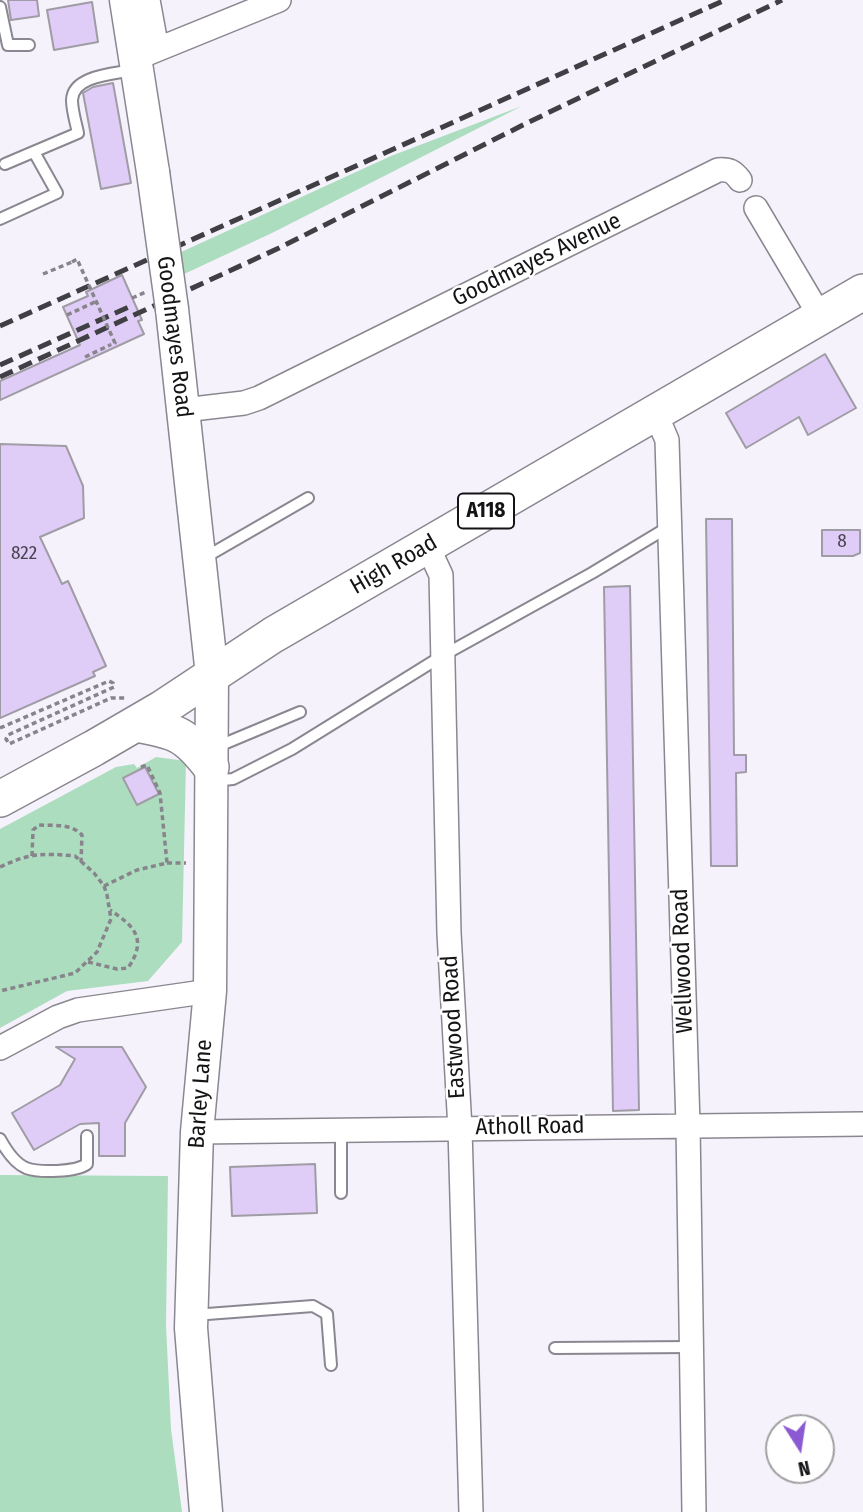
<!DOCTYPE html>
<style>
body{margin:0}
#map{position:relative;width:863px;height:1512px;overflow:hidden;background:#f6f2fc;font-family:"Fira Sans Condensed",sans-serif}
canvas{display:block}
.north{position:absolute;left:765px;top:1414px;width:70px;height:70px;box-sizing:border-box;background:#fff;border:2px solid #a1a1a2;border-radius:50%;rotate:168deg;font-size:19px;font-weight:700;line-height:28px;text-align:center;color:#141316}
.north::after{content:'';display:block;margin:auto;width:24px;height:32px;background:#8b5ad3;clip-path:polygon(50% 0,100% 100%,50% 72%,0 100%)}
</style>
<div id="map">
<canvas width="863" height="1512"></canvas>
<div class="north">N</div>
</div>
<script>
const ctx = document.querySelector('canvas').getContext('2d');
ctx.lineJoin = 'round';
function fillPath(path, color) { ctx.fillStyle = color; ctx.fill(path, 'evenodd'); }
function strokePath(path, color, width, dash) { ctx.strokeStyle = color; ctx.lineWidth = width; ctx.lineCap = dash ? 'butt' : 'round'; ctx.setLineDash(dash || []); ctx.stroke(path); }
function write(font, color, halo, rows, align = 'center') {
  ctx.font = font + ' "Fira Sans Condensed",sans-serif'; ctx.lineWidth = 5; ctx.setLineDash([]); ctx.textBaseline = 'middle'; ctx.strokeStyle = halo; ctx.fillStyle = color; for (const [text, x, y, turn = 0] of rows) {
    ctx.save(); ctx.translate(x, y); ctx.rotate((+turn || 0) * Math.PI / 180); ctx.textAlign = isNaN(turn) ? turn : align; if (halo) ctx.strokeText(text, 0, 0); ctx.fillText(text, 0, 0); ctx.restore();
  }
}
const green = new Path2D(`
 M522,106L272,233L182,275L179,253L391,156Z
 M156,757L186,761L182,942L148,981L67,991L0,1028V829L116,767L134,764L137,768Z
 M0,1175L168,1176L166,1325L171,1429L182,1512H0Z`);
const building = new Path2D(`
 M8,0H37L39,16L11,20Z
 M92,2L98,42L54,50L47,10Z
 M113,83L131,183L101,189L83,93L93,87Z
 M122,275L142,320L138,321L144,334L0,400V381L80,345L63,307L88,296L86,292Z
 M825,354L856,408L808,435L799,417L746,448L726,413Z
 M0,444L66,446L83,486L84,518L40,537L62,584L68,581L106,666L93,672L95,676L0,718Z
 M706,519H732L734,755H746V772L736,773L737,866H711Z
 M822,530H860V553L853,556H822Z
 M630,586L639,1110L613,1111L604,587Z
 M145,767L159,794L137,805L123,778Z
 M56,1047H122L146,1087L125,1123V1156H99V1123L80,1124L34,1150L12,1113L60,1085L75,1059Z
 M315,1164L317,1213L232,1216L230,1167Z`);
const path = new Path2D(`
 M43,274L72,262
 M132,298L146,292
 M67,315L97,301
 M85,357L110,345
 M0,728L109,681L113,683L114,687L8,735L6,739L9,744L111,698H125
 M32,856L33,830L39,825C54,826 71,823 82,835L81,862
 M167,863H186
 M0,867C29,853 44,853 75,856L94,873L104,886L107,895L111,919L97,952L75,973L0,991
 M104,886L137,870L167,863L160,793L147,765L141,767
 M88,962L117,969L128,968C147,940 136,927 110,910`);
const lane = new Path2D(`
 M0,7L8,45H29
 M5,164L78,133C76,123 72,111 72,100C73,75 115,74 133,70
 M0,219L57,193L34,152
 M204,558L308,498
 M214,748L300,712
 M213,781L233,779L292,749L442,656L592,573L670,526
 M0,1139C6,1150 14,1163 26,1168C39,1173 76,1172 87,1164V1136
 M341,1193V1130
 M194,1315L313,1306L327,1314L331,1365
 M555,1348L691,1347`);
const street = new Path2D(`
 M148,0L157,49
 M134,59L279,0
 M756,208L820,316
 M184,410L244,403L259,398L718,170C729,169 733,171 740,180
 M655,412L667,440L688,1125L694,1512
 M427,545L441,575L449,933L460,1129L471,1512
 M0,1048L58,1017L78,1010L210,991
 M197,1132L863,1124`);
const secondary = new Path2D(`
 M126,0L153,172
 M172,309L212,675L210,991L197,1132L191,1328L206,1512`);
const primary = new Path2D(`
 M136,724C176,731 186,734 211,767
 M0,799L94,748L161,709L273,635L863,292`);
const rail = new Path2D(`
 M0,326L725,0
 M0,365L131,306
 M0,377L279,248L529,122L782,0`);
const pathBridge = new Path2D(`
 M72,262L77,259L115,343L110,345`);
const secondaryBridge = new Path2D(`
 M153,172L172,309`);
const numberNames = [
 ["8",842,542],
 ["822",24,554]
];
const shields = [
 [486,511,56]
];
const shieldNames = [
 ["A118",486,511]
];
const streetNames = [
 ["Goodmayes Avenue",537,260,-26],
 ["Goodmayes Road",174,337,83],
 ["High Road",394,565,-30],
 ["Wellwood Road",683,961,-92],
 ["Eastwood Road",454,1027,-93],
 ["Barley Lane",201,1094,-86],
 ["Atholl Road",530,1127,-1]
];
fillPath(green, '#acddbf');
fillPath(building, '#e0cdf7');
strokePath(building, '#a09ca5', 2);
strokePath(lane, '#8b8790', 14);
strokePath(street, '#8b8790', 26);
strokePath(secondary, '#8b8790', 35);
strokePath(primary, '#8b8790', 38);
strokePath(path, '#87848b', 3.5, [5, 3.5]);
strokePath(lane, '#fff', 10);
strokePath(street, '#fff', 23);
strokePath(secondary, '#fff', 32);
strokePath(primary, '#fff', 35);
strokePath(rail, '#403f43', 5, [14, 7]);
strokePath(secondaryBridge, '#8b8790', 35, []);
strokePath(pathBridge, '#87848b', 3.5, [5, 3.5]);
strokePath(secondaryBridge, '#fff', 32);
write('19px', '#47424e', null, numberNames);
for (const [x, y, w] of shields) { const box = new Path2D(); box.roundRect(x - w / 2, y - 17.5, w, 35, 5); ctx.fillStyle = '#fff'; ctx.fill(box); strokePath(box, '#141316', 2); }
write('bold 21px', '#141316', null, shieldNames);
write('23px', '#141316', '#fff', streetNames);
</script>
